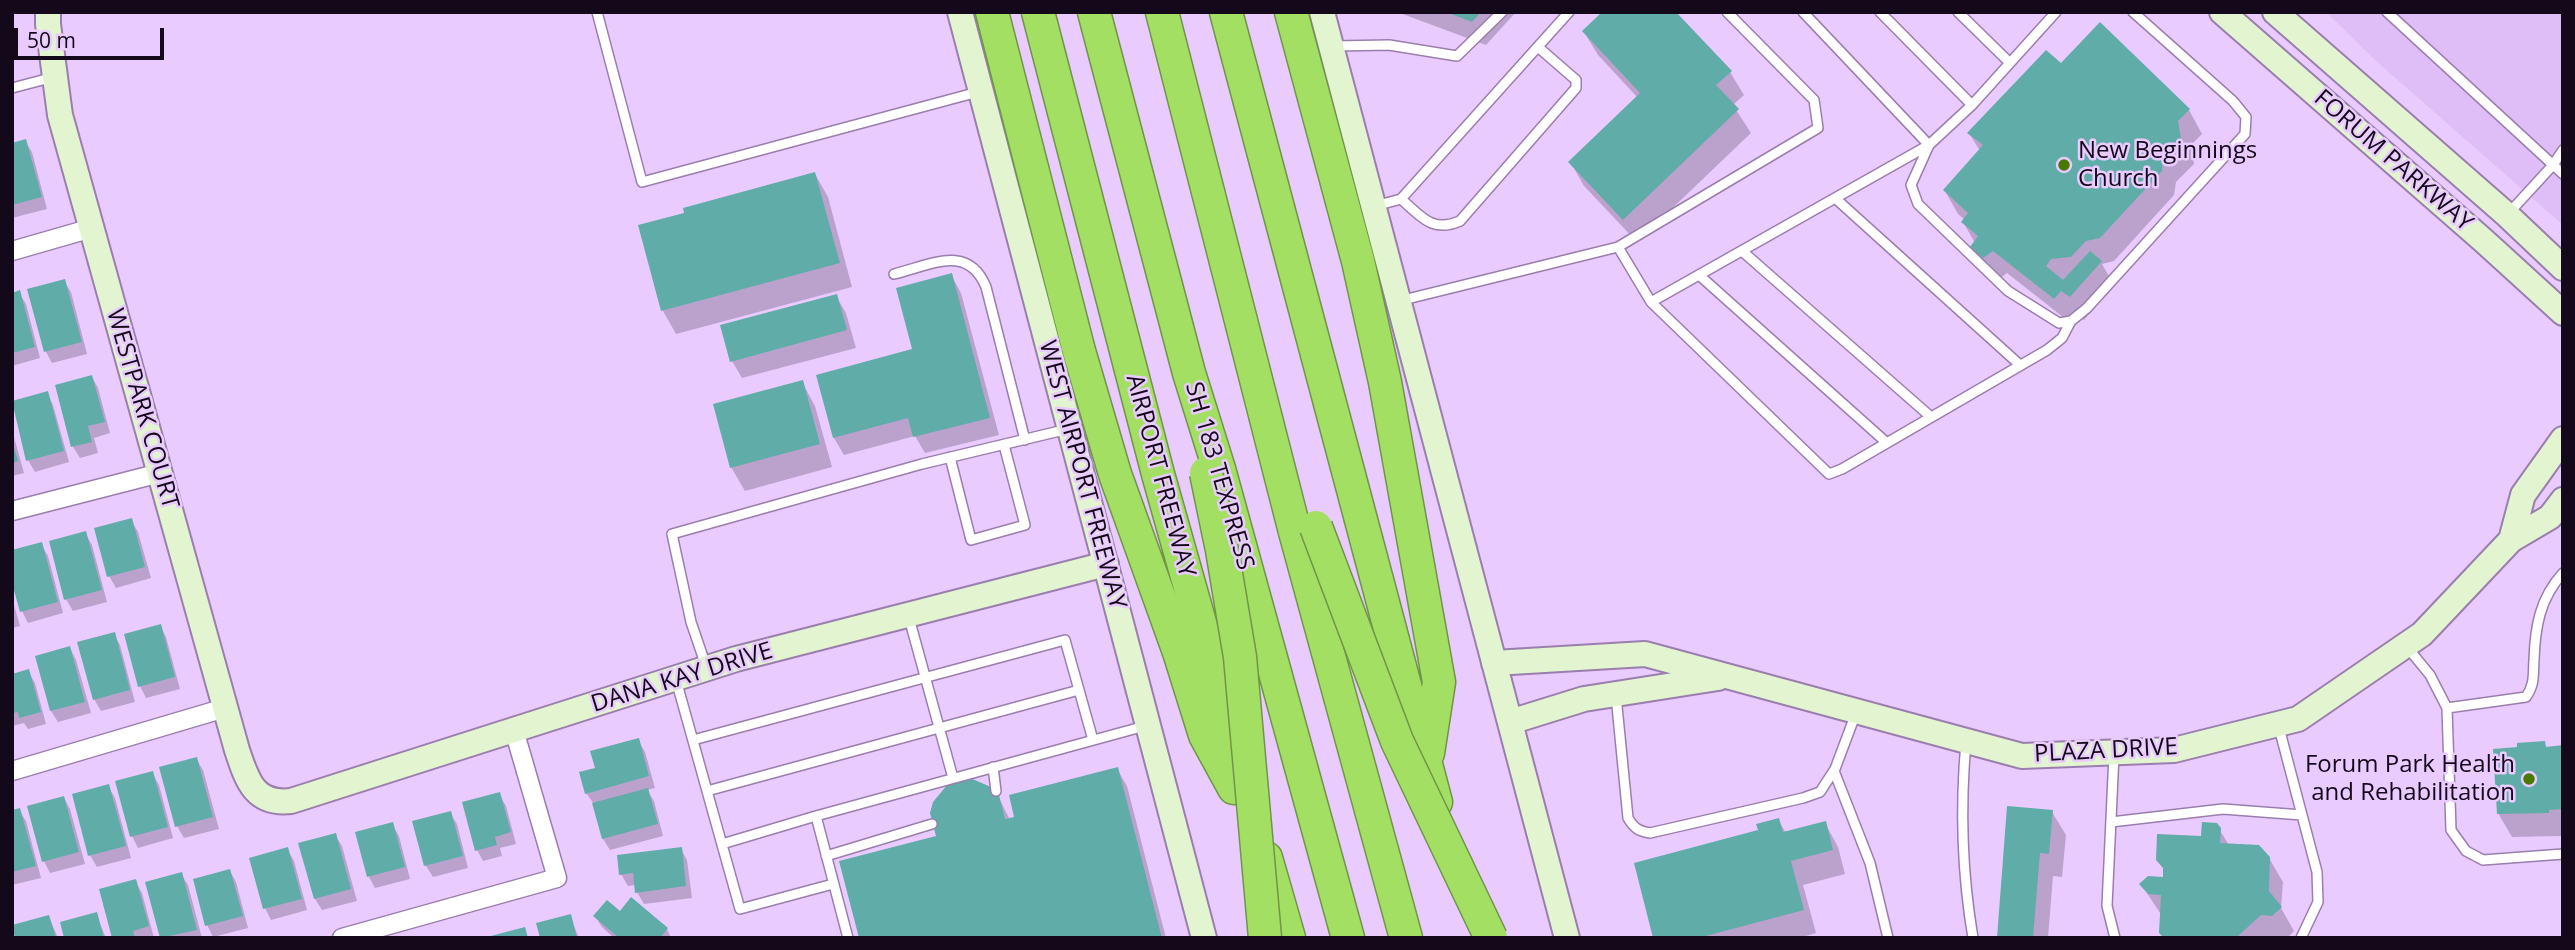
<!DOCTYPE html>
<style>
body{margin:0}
#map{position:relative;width:2575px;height:950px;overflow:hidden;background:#eacbff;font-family:"Open Sans",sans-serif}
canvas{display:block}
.frame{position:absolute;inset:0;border:14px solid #14091a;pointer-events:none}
.scale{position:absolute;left:14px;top:28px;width:150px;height:32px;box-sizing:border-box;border:4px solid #14091a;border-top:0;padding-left:9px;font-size:21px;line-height:24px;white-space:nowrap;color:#14091a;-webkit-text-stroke:5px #eacbff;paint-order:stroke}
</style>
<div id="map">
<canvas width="2575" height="950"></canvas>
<div class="frame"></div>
<div class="scale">50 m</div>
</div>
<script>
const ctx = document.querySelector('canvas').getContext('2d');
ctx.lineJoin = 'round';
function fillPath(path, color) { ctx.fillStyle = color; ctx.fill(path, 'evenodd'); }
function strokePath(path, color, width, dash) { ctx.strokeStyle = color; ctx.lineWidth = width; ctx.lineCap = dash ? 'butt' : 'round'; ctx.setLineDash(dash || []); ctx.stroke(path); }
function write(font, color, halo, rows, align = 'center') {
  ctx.font = font + ' "Open Sans",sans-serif'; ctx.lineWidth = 5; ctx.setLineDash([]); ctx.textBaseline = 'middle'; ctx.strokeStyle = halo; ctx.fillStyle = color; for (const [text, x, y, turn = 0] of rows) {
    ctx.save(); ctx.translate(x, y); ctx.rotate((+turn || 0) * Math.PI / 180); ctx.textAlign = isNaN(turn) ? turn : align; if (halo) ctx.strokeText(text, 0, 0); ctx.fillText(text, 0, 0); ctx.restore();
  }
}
const built = new Path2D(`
 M2326,12H2563V225L2376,61Z`);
const shadow = new Path2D(`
 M1397,12H1516L1486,45Z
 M2100,25L2189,110L2202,134L2191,145L2194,164L2176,182L2174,195L2114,261L2102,264L2114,285L2084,320L2074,313L2068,321L2007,273L1997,281L1986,271L1972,247L1975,243L1963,222L1965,220L1958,214L1945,191L1980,151L1969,133L2061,66Z
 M1584,32L1730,72L1744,95L1733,105L1751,133L1637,242L1584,186L1571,163L1638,98L1598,55Z
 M25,141L32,152L47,209L12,218V144Z
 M815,174L828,197L852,287L676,334L663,311L640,227Z
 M951,275L961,293L999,435L925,453L915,436L844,455L834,438L914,350Z
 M64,281L71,292L87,354L52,363L46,352L29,290Z
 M19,293L26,304L40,358L12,366V294Z
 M836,296L846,313L856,348L742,378L732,361Z
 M92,377L98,388L110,433L94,438L98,453L80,458L73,447L57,386Z
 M802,382L815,406L832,467L745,491L731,467Z
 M47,393L53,405L69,462L35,472L28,460Z
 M12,430L24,473L12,476Z
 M131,520L138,532L151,578L116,588L109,576Z
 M85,533L92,545L107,602L73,611L66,599Z
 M41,544L48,556L63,613L28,623L22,611Z
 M12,598L20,626L12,628Z
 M160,626L166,637L180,689L146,698L140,686Z
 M114,634L120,645L135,702L101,711L94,699Z
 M70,648L76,660L91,713L58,722L51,711L37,657Z
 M28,671L35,683L46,724L28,729L24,723L12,726V676Z
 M638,740L645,752L655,788L647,790L654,801L663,836L610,850L603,839L594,804L586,793Z
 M2544,743L2547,748L2563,747V833L2561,836L2512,837L2498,813Z
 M196,759L203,770L219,829L184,838L177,826Z
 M1117,769L1127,786L1166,938H861L938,837L998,796L1010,820Z
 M152,773L159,785L173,838L138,848L132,836Z
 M108,786L115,798L131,858L97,867L90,855Z
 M499,794L506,806L516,844L500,848L502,856L483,861L477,850Z
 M64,798L70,809L85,864L50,873L44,861Z
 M19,810L26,821L41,878L12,885V811Z
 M2052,812L2066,835L2062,877L2053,876L2048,938H1999Z
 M450,813L457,824L468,868L433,877L426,866L414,822Z
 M1778,820L1786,833L1825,823L1838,847L1845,874L1803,885L1816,933L1799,938H1655L1760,831Z
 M392,824L399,836L410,879L375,888L369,877Z
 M2219,829L2229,845L2269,858L2283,882L2281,908L2294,931L2287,938H2164L2162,916L2141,884L2164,878L2165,871L2158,859Z
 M335,835L342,846L357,901L322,910L315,899L301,844Z
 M287,849L294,861L307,910L271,920L265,908Z
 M681,849L687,860L692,898L644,904L637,892L636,885L628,886L621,874Z
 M230,871L236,882L248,928L213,937L207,925Z
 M181,874L188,885L202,938H162L147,883Z
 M135,881L142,893L154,938H114Z
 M620,913L667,929L671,938H614L602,927L595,916Z
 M96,914L106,938H66Z
 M570,916L579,938H541Z
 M49,917L58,938H17Z`);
const building = new Path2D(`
 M1446,12H1481L1472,22Z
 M1602,12H1676L1732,71L1716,85L1739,109L1623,220L1568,162L1640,93L1582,31Z
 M2100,22L2190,109L2178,121L2181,139L2163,159L2162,171L2100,238L2086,241L2071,257L2051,259L2046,266L2063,280L2090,251L2102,261L2070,297L2061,291L2054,299L1993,251L1983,258L1970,247L1978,236L1961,222L1968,213L1943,190L1983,145L1967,133L2046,50L2061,63Z
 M26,139L42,197L12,205V143Z
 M815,172L840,263L661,311L638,225L684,213L683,208Z
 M952,273L990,418L913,437L908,418L833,438L816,375L912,349L896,288Z
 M65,279L82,342L44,352L27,289Z
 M20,290L35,347L12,353V293Z
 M837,294L847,330L730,362L720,325Z
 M92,375L105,422L88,426L92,442L71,447L55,385Z
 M803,380L820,444L730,468L713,404Z
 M48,391L64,451L26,461L12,401Z
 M12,441L18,461L12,463Z
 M132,518L145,567L107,577L94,528Z
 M86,531L102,590L64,600L49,541Z
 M42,542L58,602L20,612L12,583V550Z
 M161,624L175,677L138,687L124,634Z
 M115,632L130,690L93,700L77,642Z
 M70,646L85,702L50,711L35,656Z
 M29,669L41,712L19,718L18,712L12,713V674Z
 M639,738L649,776L585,794L579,772L595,768L590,751Z
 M2545,741L2546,747L2563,745V809L2549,810V813L2497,814L2493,749L2517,747V743Z
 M197,757L213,817L175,827L159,767Z
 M1118,767L1162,938H859L839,861L936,836L930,813L933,802L948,784L970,778L991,787L999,795L1005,819L1014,817L1009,795Z
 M153,771L168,827L130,837L115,781Z
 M109,784L126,846L88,856L72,794Z
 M648,788L658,824L602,839L592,803Z
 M500,792L511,832L495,837L497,845L475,851L462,802Z
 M64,796L79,852L42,862L27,806Z
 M2007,806L2053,810L2049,854L2040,853L2033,938H1997Z
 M20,808L36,866L12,872V810Z
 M451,811L463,856L424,866L412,821Z
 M1779,818L1783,832L1826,821L1833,850L1791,861L1804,910L1698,938H1653L1634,863L1758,830L1756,824Z
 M393,822L405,867L367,877L355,832Z
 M2202,822L2217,823L2221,828L2220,843L2259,845L2270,857L2269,891L2282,907L2272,916L2261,915L2236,938H2164L2159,933L2161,895L2148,894L2139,884L2148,876L2163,877V868L2156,860L2157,834L2201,836Z
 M336,833L351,889L314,899L298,843Z
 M288,847L302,899L263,909L249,858Z
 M682,847L686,886L635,893L633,873L619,875L617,855Z
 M230,869L243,916L205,926L193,879Z
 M182,872L197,930L160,938L145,882Z
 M136,879L149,926L133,931L135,938H112L99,889Z
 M631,897L668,928L660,938H619L593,916L607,900L620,911Z
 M97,912L104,938H64L60,922Z
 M571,914L577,938H540L536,923Z
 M49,915L56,938H15L12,925Z
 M525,927L528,938H488L487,937Z`);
const lane = new Path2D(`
 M597,12L642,182L978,92
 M1803,12L1929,145
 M1880,12L1972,105
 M1958,12L2010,63
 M2387,12L2563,174
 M1333,46L1389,45L1457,56L1502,12
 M12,88L54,77
 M1929,145L1911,185L1918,204L2008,291L2059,323L2071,321L2087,308L2245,134L2246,117L2233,101L2133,12
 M1835,198L2020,365
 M1401,199C1422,217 1432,233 1460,221L1576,88V80L1538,47
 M1375,206L1401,199L1569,12
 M2508,214L2553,165L2563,150
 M1618,247L1651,302L1929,145L1972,105L2056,12
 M1742,251L1931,417
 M894,274C931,265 968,243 986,287L1025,440
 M1699,275L1887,443
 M1399,301L1618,247L1818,128L1814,100L1727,12
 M1651,302L1829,474L1842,469L2047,350L2062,338L2071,321
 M950,457L971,540L1025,525L1004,445
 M909,618L953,778
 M2407,647L2430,675L2447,708L2451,830L2466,851L2483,860L2563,854
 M706,666L691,622L672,534L922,464L1068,429
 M676,680L740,909L833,884
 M1616,696L1628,818C1634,828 1638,831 1650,833L1803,798L1820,792L1835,769L1856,713
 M2447,708L2526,697C2535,684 2533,675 2534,660C2535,627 2540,598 2563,573
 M2278,724L2317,872L2318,902L2301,938
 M693,740L1065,640L1093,740
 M1966,742C1960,808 1962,873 1973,938
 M2114,754L2107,906L2115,938
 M993,767L996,791
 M1834,771L1870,863L1888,938
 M707,791L1079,690
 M2111,822L2223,809L2302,815
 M722,844L816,816
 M826,856L932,824
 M848,938L816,816L1145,726`);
const street = new Path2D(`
 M12,251L92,228
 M12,511L160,473
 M12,771L225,708
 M342,938L557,878L514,730`);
const secondary = new Path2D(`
 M48,12V24L60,115L237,750C247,780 254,805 291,801L736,659L1106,564
 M960,12L1204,938
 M1322,12L1567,938
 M2222,12L2484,241L2563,313
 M2275,12L2507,215L2563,268
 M2511,540L2523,495L2563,439
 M1494,663L1645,654L2022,756L2174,750L2298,719L2422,634L2511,540L2550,517L2563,500
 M1510,722L1584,699L1718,678`);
const highway = new Path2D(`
 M992,12L1079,351L1115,474L1179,652L1205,735L1234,788
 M1038,12L1158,474L1243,775
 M1094,12L1189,373L1219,469L1348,938
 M1162,12L1295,532L1406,938
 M1226,12L1436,802
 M1291,12L1358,261L1385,382L1439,682L1428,753
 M1266,858L1289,938`);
const highwayBridge = new Path2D(`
 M1206,473L1222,550L1240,657L1265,938
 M1316,527L1397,741L1491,938`);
const markers = [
 [2064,165,7,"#4a7900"],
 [2529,779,7,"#4a7900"]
];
const poiNames = [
 ["New Beginnings",2078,151],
 ["Church",2078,179],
 ["Forum Park Health",2515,765,"right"],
 ["and Rehabilitation",2515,793,"right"]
];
const streetNames = [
 ["FORUM PARKWAY",2393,161,41],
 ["WESTPARK COURT",142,409,74],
 ["WEST AIRPORT FREEWAY",1082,475,75],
 ["AIRPORT FREEWAY",1160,476,75],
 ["SH 183 TEXPRESS",1219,476,74],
 ["DANA KAY DRIVE",682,678,-17],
 ["PLAZA DRIVE",2106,751,-3]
];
fillPath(built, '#dfbdf6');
fillPath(shadow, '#0003');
fillPath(building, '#5faca8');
strokePath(lane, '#9a7eae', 12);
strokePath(street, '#9a7eae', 21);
strokePath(secondary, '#9a7eae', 28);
strokePath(highway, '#709449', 35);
strokePath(lane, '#fff', 9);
strokePath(street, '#fff', 18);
strokePath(secondary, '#e3f5d0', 24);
strokePath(highway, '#a2df63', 32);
strokePath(highwayBridge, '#709449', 35, []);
strokePath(highwayBridge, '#a2df63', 32);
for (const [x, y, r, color] of markers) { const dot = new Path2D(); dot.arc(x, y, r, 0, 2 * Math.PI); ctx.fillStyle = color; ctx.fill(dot); strokePath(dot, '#eacbff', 2.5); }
write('24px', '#14091a', '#eacbff', poiNames, 'left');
write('24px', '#14091a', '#eacbff', streetNames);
</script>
